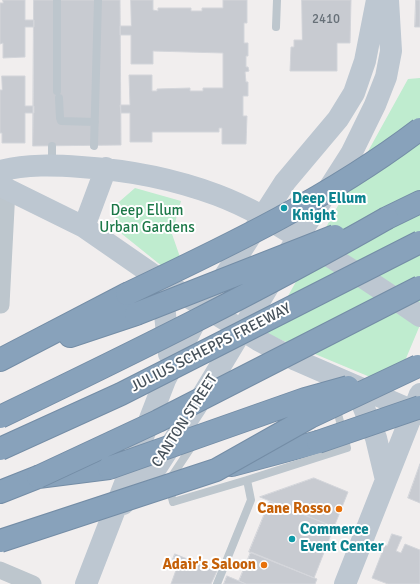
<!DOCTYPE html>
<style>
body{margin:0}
canvas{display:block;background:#f1eeee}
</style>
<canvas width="420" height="584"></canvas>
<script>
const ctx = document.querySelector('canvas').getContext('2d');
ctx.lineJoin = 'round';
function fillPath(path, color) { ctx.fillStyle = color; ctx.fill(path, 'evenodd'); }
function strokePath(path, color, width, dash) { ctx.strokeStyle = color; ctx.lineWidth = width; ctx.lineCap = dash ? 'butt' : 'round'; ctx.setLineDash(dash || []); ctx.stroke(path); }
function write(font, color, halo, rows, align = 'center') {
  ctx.font = font + ' Signika,sans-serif'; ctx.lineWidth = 4; ctx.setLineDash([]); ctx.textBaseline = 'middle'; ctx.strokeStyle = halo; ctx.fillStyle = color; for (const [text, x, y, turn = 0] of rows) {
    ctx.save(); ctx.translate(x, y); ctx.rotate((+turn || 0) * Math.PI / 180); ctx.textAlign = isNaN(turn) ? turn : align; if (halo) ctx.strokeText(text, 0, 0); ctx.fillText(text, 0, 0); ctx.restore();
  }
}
const green = new Path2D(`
 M420,78V325L394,387L267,334L408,79Z
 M135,188L181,201L172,234L180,257L168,271L122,234L112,208Z`);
const building = new Path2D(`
 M3,0H25V20H34V27H25V57L3,58V43L0,44V3H3Z
 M34,0H120L121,145L33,146Z
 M131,0H153V10L158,11V8H191V11H202V8H223V0H247V23H244V43H248V56H246V67H248L249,71L245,72L246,82H248V96H243V116H247L246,144H222V128H219V132H152V142H130V113H121L120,105H130L129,75H152V91H157V89L190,88V91H203V88H223V53L153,51V64H131V35H120V26H131Z
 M302,0H351L350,43H337V71H290L291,47H294V40H302Z
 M416,0H420V27H415Z
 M2,76H25V106H34V113H25V143H2V133H0V90H2Z
 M420,464V503L408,498Z
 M314,478L348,492L334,527L260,497Z
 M270,501L334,527L314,578L249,552Z
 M392,534L402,537L396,551L401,553L405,544L420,550V584H388L372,578L385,545L387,546Z
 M251,552L317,579L315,584H246L239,581Z
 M175,554L217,571L211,584H171L176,570L170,567Z
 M227,576L239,581L246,584H224Z`);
const service = new Path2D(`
 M276,27L277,0
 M57,91V0
 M59,98L60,118L61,121L95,122
 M94,146L98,0
 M52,165V146
 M194,443L168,482L173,502L247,480
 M217,584L251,500L247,480L347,448L338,414L331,411`);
const minor = new Path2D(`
 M1,305L7,189
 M0,570L33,584`);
const secondary = new Path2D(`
 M0,171C27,164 54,165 81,167C128,170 174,179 217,195C249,207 277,224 306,242C345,265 383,290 420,316
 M0,183L7,189L84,227L162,281L258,340L296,360L420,414
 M84,227L106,168
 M162,284L169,354
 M355,386L376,438L386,480
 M123,504L156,468L195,408L298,237L351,154L375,105L386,77L391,51L388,0
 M86,584L165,380L194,324L285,182L338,119L354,93L365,61L377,0
 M345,584L420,394`);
const motorway = new Path2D(`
 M387,218L420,202
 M70,336L136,314
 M0,360L127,294
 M232,465L318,442
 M0,492L38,477L109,468`);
const motorwayBridge = new Path2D(`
 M127,294C228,246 331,197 420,129
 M136,314L335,236
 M0,417C131,354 261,290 387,218
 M318,442L420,407
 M0,449L121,394L420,242
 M109,468L305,399L348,387
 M38,477L158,421L420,287
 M0,541L216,470L310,417L418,366`);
const markers = [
 [284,208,4,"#0f9aa8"],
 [339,509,4,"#e8710a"],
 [292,539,4,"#0f9aa8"],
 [264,565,4,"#e8710a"]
];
const numberNames = [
 ["2410",326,20]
];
const cultureNames = [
 ["Deep Ellum",292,199],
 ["Knight",292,216],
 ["Commerce",300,530],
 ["Event Center",300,547]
];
const parkNames = [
 ["Deep Ellum",147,211],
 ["Urban Gardens",147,228]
];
const streetNames = [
 ["JULIUS SCHEPPS FREEWAY",211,348,-27],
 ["CANTON STREET",185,421,-57]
];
const foodNames = [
 ["Cane Rosso",331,509],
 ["Adair's Saloon",256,565]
];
fillPath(green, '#bfeccf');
fillPath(building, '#c8cbd1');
strokePath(building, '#d3d5da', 1);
strokePath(motorway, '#748da6', 24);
strokePath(service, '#bdc6cd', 8);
strokePath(minor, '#bdc6cd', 17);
strokePath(secondary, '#bdc7d1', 22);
strokePath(motorway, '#88a2bb', 22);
strokePath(motorwayBridge, '#748da6', 24, []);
strokePath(motorwayBridge, '#88a2bb', 22);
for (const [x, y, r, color] of markers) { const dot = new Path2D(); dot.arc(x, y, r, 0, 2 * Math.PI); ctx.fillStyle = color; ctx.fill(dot); strokePath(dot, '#fff', 1.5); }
write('13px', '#677078', null, numberNames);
write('bold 15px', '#0d838f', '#fff', cultureNames, 'left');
write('15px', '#1c7848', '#fff', parkNames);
write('15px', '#47525b', '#fff', streetNames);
write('bold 15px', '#c56008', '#fff', foodNames, 'right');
</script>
